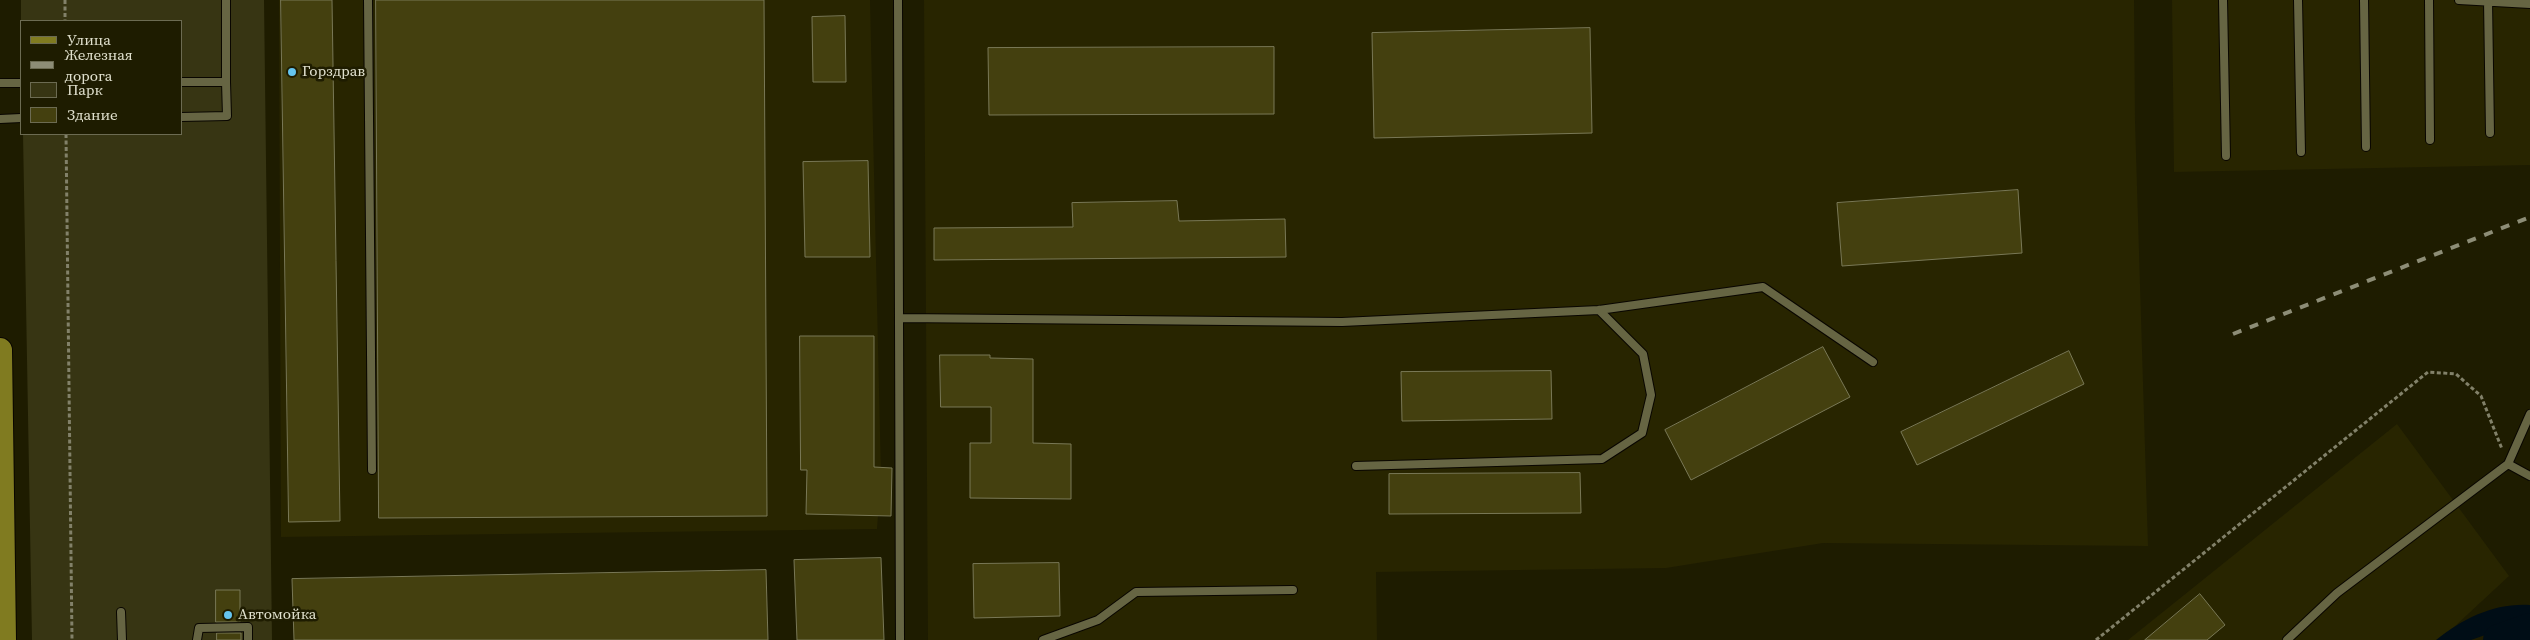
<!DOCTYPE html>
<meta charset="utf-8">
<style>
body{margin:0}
#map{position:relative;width:2530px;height:640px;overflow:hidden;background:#1e1c00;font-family:"Source Serif 4",serif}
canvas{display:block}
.legend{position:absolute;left:20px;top:20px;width:162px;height:115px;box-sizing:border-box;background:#1e1c00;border:1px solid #6c6b52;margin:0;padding:6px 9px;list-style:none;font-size:15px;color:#e1e1ce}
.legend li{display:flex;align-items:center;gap:10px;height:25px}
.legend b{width:25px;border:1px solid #6c6b52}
</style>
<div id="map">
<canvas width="2530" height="640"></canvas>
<ul class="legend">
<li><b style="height:6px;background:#807b20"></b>Улица</li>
<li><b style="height:6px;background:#8d8d76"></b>Железная дорога</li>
<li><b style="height:14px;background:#373513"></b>Парк</li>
<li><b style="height:14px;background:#44400f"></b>Здание</li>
</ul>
</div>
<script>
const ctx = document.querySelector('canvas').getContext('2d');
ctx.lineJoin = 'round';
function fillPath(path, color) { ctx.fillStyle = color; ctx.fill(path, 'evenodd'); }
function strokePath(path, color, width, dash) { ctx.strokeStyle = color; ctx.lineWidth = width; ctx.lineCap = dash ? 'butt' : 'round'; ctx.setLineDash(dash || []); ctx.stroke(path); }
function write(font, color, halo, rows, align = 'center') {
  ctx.font = font + ' "Source Serif 4",serif'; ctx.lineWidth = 5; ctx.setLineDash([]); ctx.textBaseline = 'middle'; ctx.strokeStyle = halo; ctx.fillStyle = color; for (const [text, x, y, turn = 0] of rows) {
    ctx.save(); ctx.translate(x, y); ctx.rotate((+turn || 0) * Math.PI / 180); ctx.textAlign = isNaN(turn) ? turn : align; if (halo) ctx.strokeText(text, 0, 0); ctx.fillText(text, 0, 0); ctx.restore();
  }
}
const built = new Path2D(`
 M279,0H870L881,475L877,529L281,537Z
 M924,0H2134L2135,121L2148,546L1823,543L1666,568L1376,572L1377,640H928Z
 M2172,0H2530V165L2174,172Z
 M2397,424L2509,576L2440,640H2128Z`);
const green = new Path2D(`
 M21,0H264L272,640H32L23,134H181V21H21V28Z`);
const water = new Path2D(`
 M2530,605V624L2505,628L2471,640H2436C2464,618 2494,603 2530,605Z`);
const river = new Path2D(`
 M2499,640L2530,629`);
const building = new Path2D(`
 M281,0H332L340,521L289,522Z
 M376,0H764L767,516L379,518Z
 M845,16L846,82H813L812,17Z
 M1590,28L1592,133L1374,138L1372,33Z
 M1274,47V114L989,115L988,48Z
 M868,161L870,257H805L803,162Z
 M2018,190L2022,253L1842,266L1837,203Z
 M1177,201L1179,221L1285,219L1286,257L934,260V228L1073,227L1072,203Z
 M800,336H874V467L892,468L891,516L806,514L807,470H801Z
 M1823,347L1850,397L1691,480L1665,430Z
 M2069,351L2084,384L1917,465L1901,432Z
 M940,355H990V358L1033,359V443L1071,444V499L970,498V443H991V407H941Z
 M1551,371L1552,419L1402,421L1401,372Z
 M1580,473L1581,513L1389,514V474Z
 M881,558L884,640H797L794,560Z
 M1059,563L1060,616L974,618L973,564Z
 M766,570L768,640H294L292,579Z
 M216,590H240V622H216Z
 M2200,594L2225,625L2207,640H2145Z
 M217,633H241V640H217Z`);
const path = new Path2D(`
 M65,0V21
 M66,134L72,640
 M2096,640L2428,372L2456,374L2481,396L2502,449`);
const service = new Path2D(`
 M226,0V82
 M368,0L372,470
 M898,0L900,640
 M2223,0L2226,156
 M2298,0L2301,152
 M2364,0L2366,147
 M2429,0L2430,140
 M2459,0L2530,4
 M2488,0L2490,133
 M181,82H226L227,116L181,117
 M0,83H21
 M0,119L21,118
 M900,318L1342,322L1599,310L1763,287L1873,362
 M2508,464L2530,476
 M1356,466L1602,459L1642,433L1651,395L1643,354L1599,310
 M121,612L122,640
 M197,640L199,628L248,627V640
 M1043,640L1098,620L1136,592L1293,590
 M2287,640L2337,593L2508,464L2530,414`);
const primary = new Path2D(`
 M0,350L4,640`);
const rail = new Path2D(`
 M2233,334L2530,217`);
const markers = [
 [292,72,5,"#65c5ef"],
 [228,615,5,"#65c5ef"]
];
const poiNames = [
 ["Горздрав",302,72],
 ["Автомойка",238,615]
];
fillPath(built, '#282500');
fillPath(green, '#373513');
fillPath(water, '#000d16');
strokePath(river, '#000d16', 32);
fillPath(building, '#44400f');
strokePath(building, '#797856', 1);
strokePath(service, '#090600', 10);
strokePath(primary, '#090600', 26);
strokePath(path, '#828169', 3, [4, 2.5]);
strokePath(service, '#666543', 8);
strokePath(primary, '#807b20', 24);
strokePath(rail, '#8d8d76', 4, [9, 9]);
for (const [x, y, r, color] of markers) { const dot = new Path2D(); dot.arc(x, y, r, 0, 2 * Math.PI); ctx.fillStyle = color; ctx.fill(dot); strokePath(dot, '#1e1c00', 2); }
write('15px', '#e1e1ce', '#1e1c00', poiNames, 'left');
</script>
